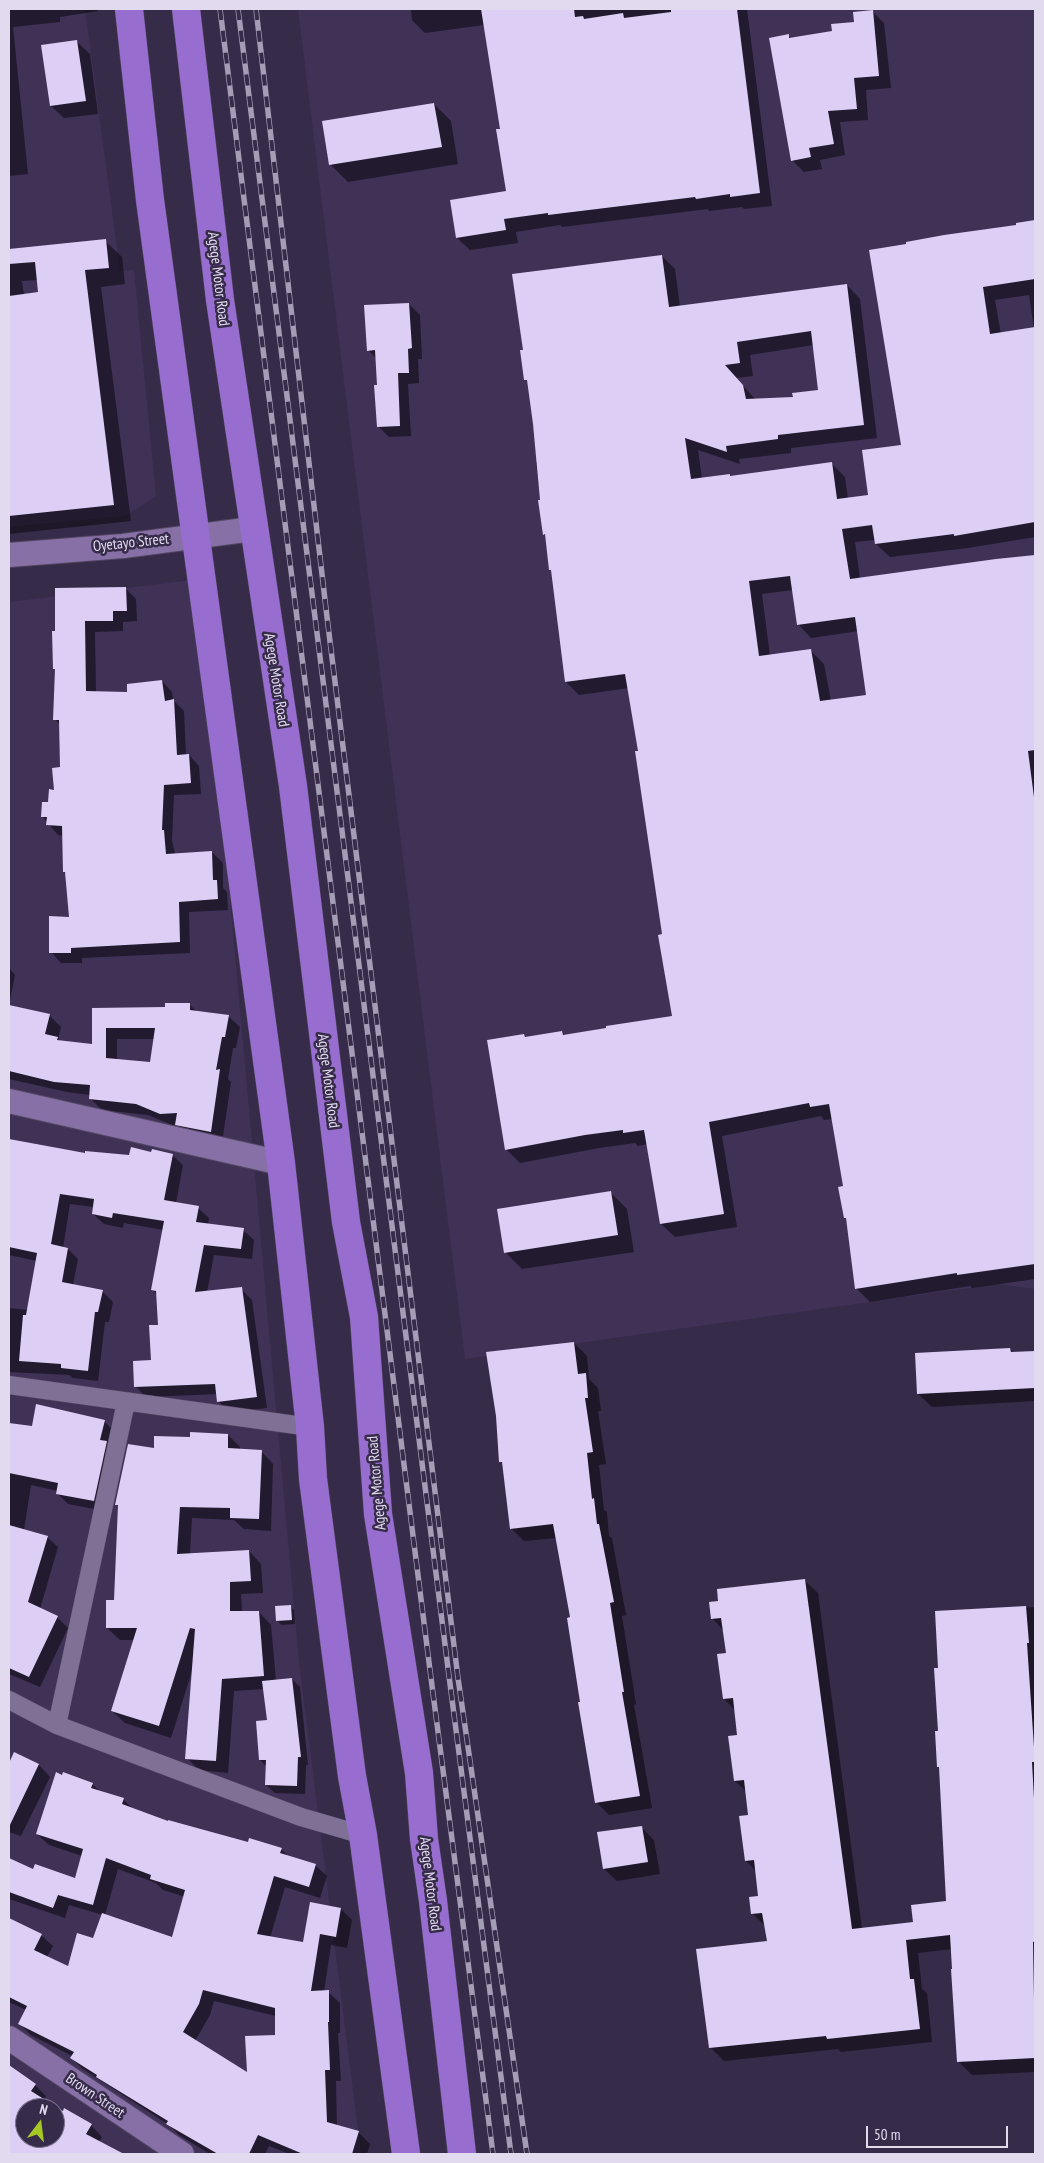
<!DOCTYPE html>
<style>
body{margin:0}
#map{position:relative;width:1044px;height:2163px;overflow:hidden;background:#372b4a;font-family:"PT Sans Narrow",sans-serif}
canvas{display:block}
.frame{position:absolute;inset:0;border:10px solid #e2dbef;pointer-events:none}
.north{position:absolute;left:15px;top:2098px;width:50px;height:50px;box-sizing:border-box;background:#372b4a;border:1px solid #7b718c;border-radius:50%;rotate:15deg;font-size:14px;font-weight:700;line-height:20px;text-align:center;color:#e2dbef}
.north::after{content:'';display:block;margin:auto;width:18px;height:22px;background:#a5c823;clip-path:polygon(50% 0,100% 100%,50% 72%,0 100%)}
.scale{position:absolute;left:866px;top:2126px;width:142px;height:22px;box-sizing:border-box;border:2px solid #e2dbef;border-top:0;padding-left:6px;font-size:15px;line-height:18px;white-space:nowrap;color:#e2dbef;-webkit-text-stroke:4px #372b4a;paint-order:stroke}
</style>
<div id="map">
<canvas width="1044" height="2163"></canvas>
<div class="frame"></div>
<div class="north">N</div>
<div class="scale">50 m</div>
</div>
<script>
const ctx = document.querySelector('canvas').getContext('2d');
ctx.lineJoin = 'round';
function fillPath(path, color) { ctx.fillStyle = color; ctx.fill(path, 'evenodd'); }
function strokePath(path, color, width, dash) { ctx.strokeStyle = color; ctx.lineWidth = width; ctx.lineCap = dash ? 'butt' : 'round'; ctx.setLineDash(dash || []); ctx.stroke(path); }
function write(font, color, halo, rows, align = 'center') {
  ctx.font = font + ' "PT Sans Narrow",sans-serif'; ctx.lineWidth = 5; ctx.setLineDash([]); ctx.textBaseline = 'middle'; ctx.strokeStyle = halo; ctx.fillStyle = color; for (const [text, x, y, turn = 0] of rows) {
    ctx.save(); ctx.translate(x, y); ctx.rotate((+turn || 0) * Math.PI / 180); ctx.textAlign = isNaN(turn) ? turn : align; if (halo) ctx.strokeText(text, 0, 0); ctx.fillText(text, 0, 0); ctx.restore();
  }
}
const built = new Path2D(`
 M9,9H85L120,271L134,270L156,496L125,516L9,527Z
 M298,9H1035V1289L997,1284L465,1359Z
 M201,579L299,1662L361,2154H9V602ZM25,2108H55V2138H25Z`);
const shadow = new Path2D(`
 M9,9H97L98,11L60,17V22L13,27L28,174L9,176Z
 M411,9H747L772,206L744,209L742,207L709,211L708,209L562,227L560,225L516,232L518,243L470,250L457,238L507,192L501,130L484,25L425,33L412,20Z
 M872,11L884,23L891,88L866,90L868,120L840,122L845,155L820,160L822,169L804,172L792,160L788,36L792,39L833,32L855,23Z
 M77,42L90,54L98,114L64,118L51,106Z
 M434,104L451,121L458,164L348,182L331,165Z
 M1035,221V537L968,548L890,557L876,544L875,540L855,542L860,579L1035,556V1279L972,1288L970,1286L870,1302L856,1288L847,1220L845,1218V1187L833,1119L824,1120L821,1116L722,1136L737,1227L675,1237L661,1224L648,1144L638,1146L635,1143L599,1148L520,1163L506,1149L524,1035L527,1038L562,1032L565,1035L674,1017L640,752L629,688L579,695L566,682L553,571L546,536L544,534L536,462H538L528,382L525,379V351L662,256L675,269L680,307L847,285L860,299L877,438L791,448V453L739,459L740,464L698,450L702,479L730,475L732,477L832,464L845,477L848,499L869,496L902,446L870,251L1018,226L1017,224ZM1029,295L1034,329L1001,334L995,300ZM814,345L819,391L794,398L756,400L736,378L753,376L750,355ZM793,590L798,624L811,638L859,631L868,696L831,701L824,664L811,651L770,656L762,594Z
 M105,241L122,257L125,284L101,287L131,521L9,534V250ZM38,280L40,294L24,295L22,281Z
 M409,304L420,315L422,359H418L419,383L408,384L411,436L389,437L378,426L377,359L368,350Z
 M125,588L136,599L137,621L123,622V631L95,632L96,692L129,693L162,681L172,692L173,700L184,711L186,755H189L199,766L201,794L174,795L172,840L175,854L212,852L223,863V888L227,892L228,910L189,912L190,953L82,958V963H61L51,952L70,918L66,874L64,872V836L58,835L43,817L56,791L61,768L60,725L55,719L56,670L54,668L53,632Z
 M9,968L15,975L9,1004Z
 M189,1004L197,1012L228,1016L240,1027L236,1048H233L228,1079L231,1082L222,1143L188,1136L177,1125H172L148,1115L102,1110L90,1098V1095L67,1092L9,1079V1018L11,1007L49,1015L61,1027L58,1039L61,1042L93,1045V1009L167,1008ZM117,1039H155L152,1064L117,1060Z
 M9,1140L86,1154L130,1157L152,1154L172,1155L183,1165L176,1203L198,1208L209,1218L208,1225L243,1230L254,1240L252,1259L214,1255L207,1292L241,1289L252,1300L267,1408L229,1412L218,1401V1394L146,1397L135,1386L152,1361L160,1326L157,1295L152,1289L163,1230L124,1223L123,1228L104,1224L93,1214L94,1207L70,1204L63,1248L68,1249L78,1259L73,1285L102,1291L113,1302L109,1322H105L98,1381L73,1378L69,1375L9,1372V1308L28,1310L37,1261L9,1255Z
 M610,1192L627,1209L634,1252L522,1269L505,1252Z
 M574,1343L587,1356L589,1379L598,1388L601,1411H598L606,1464L599,1465L604,1510L607,1512L609,1536L612,1538L626,1615L622,1616L636,1704L634,1705L652,1808L609,1815L596,1802L581,1703L571,1618L557,1538L524,1541L511,1528L504,1465L500,1461Z
 M1010,1349L1014,1353L1035,1352V1401L932,1407L918,1394Z
 M104,1421L115,1432L105,1511L68,1504L58,1494V1491L31,1485L24,1530L47,1537L58,1547L40,1609L57,1617L68,1628L40,1687L9,1674V1424L33,1427Z
 M228,1435L240,1447V1450L261,1451L273,1464L271,1531L244,1529L234,1520L192,1518L190,1554L249,1551L261,1564L263,1593L241,1594L242,1612H259L271,1625L276,1681L292,1679L300,1687L308,1765H306L305,1794L275,1793L266,1785L267,1767L260,1760L269,1722L264,1689L234,1691L228,1773L199,1770L187,1758L192,1671L171,1738L125,1723L112,1711L135,1640H120L107,1628L116,1601L119,1507L116,1504L155,1449L191,1439Z
 M804,1580L818,1593L862,1929L915,1923L948,1902L941,1769L938,1767L940,1669L936,1613L1035,1607V2072L972,2075L959,2062L952,1949L918,1953L922,1989L927,1993L932,2042L841,2052L838,2049L724,2061L711,2048L698,1950L768,1942L766,1927L752,1913L760,1898L756,1871L746,1861L750,1816L747,1792L735,1781L738,1736L735,1710L724,1699L727,1654L724,1631L712,1618Z
 M290,1606L294,1610L295,1624L281,1625L278,1621Z
 M15,1754L39,1765L50,1777L21,1836L9,1832V1766Z
 M92,1784L101,1792L123,1799L134,1810L169,1823L248,1843L281,1849L289,1857L315,1865L327,1876L320,1898L285,1887L270,1938L304,1943L341,1909L352,1920L347,1948L331,1945L324,1992H328L340,2003V2033H338L341,2081H336L337,2126L358,2132L370,2144L367,2154H290L269,2146L265,2154H210L179,2135L169,2125L83,2069L71,2058L72,2056L31,2035L20,2024L26,2010L9,2002V1919L41,1935L53,1946L47,1957L68,1967L94,1939L103,1915L69,1905L65,1918L9,1899V1858L33,1871L76,1879L82,1856L49,1845L37,1834ZM118,1869L156,1883L163,1890L185,1897L173,1938L105,1915ZM214,2001L276,2016L277,2036L248,2074L195,2041L210,2015Z
 M641,1827L654,1840L660,1874L617,1881L604,1869Z
 M12,2069L35,2085L46,2096L43,2100L91,2125L102,2137L99,2142L122,2154H9V2073ZM25,2108H55V2138H25Z`);
const building = new Path2D(`
 M481,9H574L575,17L583,16L584,19L623,13L624,18L671,12V9H737L760,193L730,197V194L696,199L695,197L548,215V213L504,219L506,230L456,238L450,200L506,191L496,129H500Z
 M873,10L879,76L854,78L857,109L828,111L834,144L809,148L811,157L791,161L769,38L789,34V38L832,31L831,24L854,22L853,12Z
 M77,40L86,101L50,106L41,45Z
 M434,103L442,147L329,165L322,121Z
 M1035,220V279L983,287L990,334L1035,327V522L954,536V534L875,544L872,525L842,529L850,579L996,559L1035,555V750L1028,751L1035,805V1264L957,1275V1273L855,1289L846,1218H844L838,1187L843,1186L829,1104L810,1107L809,1103L709,1122L724,1214L660,1224L644,1130L623,1133V1130L585,1135L505,1150L487,1040L524,1034L525,1037L562,1031L563,1035L606,1028V1026L672,1016L658,935L662,934L635,751H638L625,674L565,682L551,570H549L545,534L543,535L538,500H540L533,424L527,380H524L520,350H523L512,274L662,255L669,307L847,284L864,425L778,435V439L726,446L727,452L685,438L691,479L730,474V476L832,462L837,499L868,495L862,450L901,445L869,250L906,244V242L944,235L1016,225V223ZM811,331L818,390L792,393L793,397L746,399L743,385L725,365L740,363L737,342ZM790,576L797,625L855,617L866,695L820,701L811,649L759,656L749,581Z
 M106,239L109,268L85,270L114,505L9,516V296L38,292L35,262L9,264V249Z
 M409,303L412,348L408,349L409,373H398L400,426L377,427L374,385H377L375,350L367,351L364,305Z
 M126,587L127,611H113V621H85L86,691L127,692V684L162,680L165,701L174,699L177,755L189,754L191,783L164,785L162,830H164L166,854L212,851L213,880H217L218,899L179,902L180,942L71,948V953H49V916L69,917L65,872H63L62,826L46,825L47,817H41L42,802H48L49,789L54,790L52,768L60,767L59,720H53L55,669H53L52,631H55V588Z
 M165,1003H190V1010L229,1015L225,1037H222L216,1070L220,1069L211,1132L175,1125L177,1113L160,1114L136,1104L89,1099L90,1085L54,1082L9,1071V1005L50,1014L45,1034L58,1037L57,1040L92,1044V1008L165,1007ZM106,1028H155L150,1062L106,1058Z
 M9,1139L85,1153V1151L129,1155L131,1147L151,1152L152,1149L173,1154L164,1200L199,1206L196,1222L244,1228L241,1249L204,1245L195,1292L242,1287L257,1397L217,1402L215,1384L134,1387L133,1361L151,1360L149,1325H158L156,1291L151,1290L164,1221L113,1213L112,1218L92,1214L94,1199L60,1194L51,1244L68,1248L62,1282L103,1290L98,1312H95L88,1371L61,1368V1364L19,1361L23,1315H26L37,1253L9,1247Z
 M611,1191L618,1235L504,1253L497,1209Z
 M574,1342L578,1374L586,1373L588,1398H585L593,1452L587,1453L592,1499L594,1498L597,1524H599L614,1602L610,1603L624,1692H622L640,1796L595,1803L578,1702H580L567,1618L570,1617L553,1524L510,1529L502,1462H499L496,1416L486,1352Z
 M1010,1348L1011,1352L1035,1351V1388L917,1394L915,1353Z
 M36,1404L105,1420L100,1440L107,1441L94,1501L56,1494L58,1483L9,1473V1423L32,1426Z
 M190,1432L228,1434V1448L262,1450L259,1519L230,1518V1508L180,1507L177,1554L249,1550L251,1581L230,1582V1611H259L264,1676L222,1679L216,1761L185,1759L195,1629L190,1628L159,1726L111,1711L137,1628H106V1600H114L118,1505H115L128,1444L154,1448V1436L190,1437Z
 M9,1525L48,1536L28,1602L58,1616L29,1677L9,1668Z
 M805,1579L852,1929L913,1922L911,1905L946,1901L939,1767H937L935,1731H938L934,1668H938L935,1611L1026,1606L1029,1643H1027L1035,1762H1032L1035,1817V1941L1033,1942L1035,2058L957,2062L951,1969H952L950,1935L906,1940L910,1979H914L920,2029L827,2039L826,2036L709,2048L696,1949L767,1941L762,1913L751,1914L749,1897L758,1896L754,1860L745,1861L739,1816L748,1815L744,1780L734,1781L728,1736L737,1735L733,1698L723,1699L717,1654L726,1653L721,1618L711,1619L709,1602L718,1601L717,1589Z
 M291,1605L292,1620L276,1621L275,1606Z
 M292,1678L301,1757H298L297,1786L265,1785L266,1760H259L256,1721L267,1720L262,1681Z
 M14,1752L39,1764L9,1827V1763Z
 M56,1772L62,1775L63,1772L93,1783L91,1788L124,1798L122,1804L168,1821V1820L248,1842L249,1838L282,1848L280,1853L316,1864L309,1887L274,1876L257,1934L303,1942L310,1902L341,1908L336,1937L320,1934L311,1991L329,1990V2022H328L330,2070H325L327,2122L359,2131L352,2154H303L258,2135L249,2154H218L166,2124L168,2121L96,2077L97,2075L70,2058L74,2052L18,2024L27,2006L9,1997V1918L42,1934L34,1950L68,1966L77,1933L93,1938L102,1913L172,1937L185,1890L150,1879L151,1875L106,1858L93,1905L58,1895L53,1908L9,1892V1858L33,1869L35,1864L75,1878L83,1849L36,1834ZM203,1990L275,2008V2035L245,2036L247,2072L183,2032L199,2004Z
 M642,1826L648,1862L603,1869L597,1832Z
 M9,2065L36,2084L31,2091L63,2111L64,2108L92,2124L86,2134L124,2154H9ZM25,2108H55V2138H25Z`);
const street = new Path2D(`
 M9,1385L310,1427
 M9,1700L57,1725L301,1817L363,1835
 M57,1725L126,1402`);
const secondary = new Path2D(`
 M9,555L123,546L253,529
 M9,1101L281,1163
 M9,2038L182,2154`);
const highway = new Path2D(`
 M129,9L150,200L281,1163L310,1427L313,1479L352,1776L363,1835L406,2154
 M186,9L220,300L293,786L346,1222L364,1317L378,1514L419,1773L424,1839L433,1901L462,2154`);
const rail = new Path2D(`
 M220,9L431,1678L493,2154
 M238,9L449,1676L511,2154
 M256,9L327,617L458,1678L527,2154`);
const streetNames = [
 ["Agege Motor Road",218,279,83],
 ["Oyetayo Street",131,543,-6],
 ["Agege Motor Road",276,680,81],
 ["Agege Motor Road",328,1081,83],
 ["Agege Motor Road",377,1483,-95],
 ["Agege Motor Road",430,1884,83],
 ["Brown Street",95,2096,34]
];
fillPath(built, '#403157');
fillPath(shadow, '#0007');
fillPath(building, '#dccef5');
strokePath(street, '#524661', 19);
strokePath(secondary, '#524661', 26);
strokePath(highway, '#524661', 29);
strokePath(street, '#7e7195', 18);
strokePath(secondary, '#8670a6', 24);
strokePath(highway, '#976ecf', 28);
strokePath(rail, '#a59db5', 5.5);
strokePath(rail, '#372b4a', 4, [11]);
write('15px', '#e2dbef', '#372b4a', streetNames);
</script>
